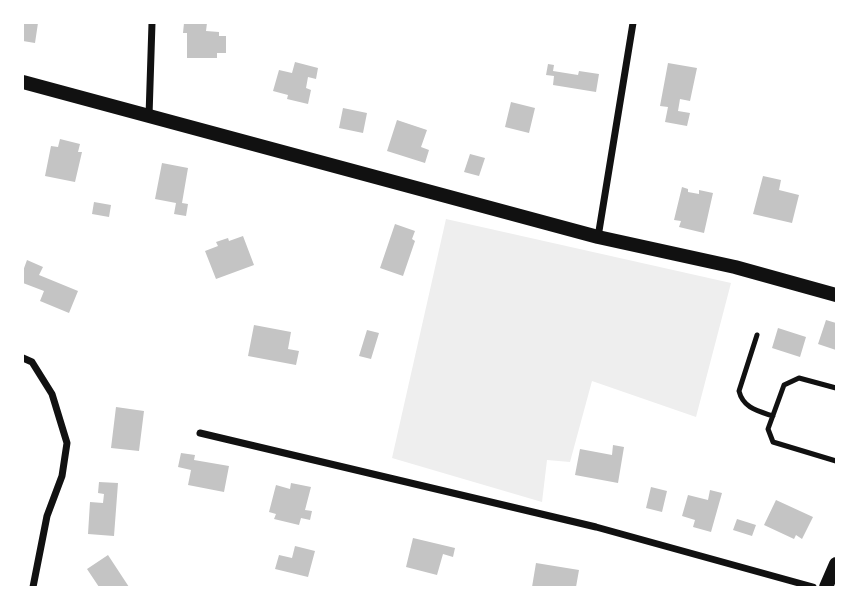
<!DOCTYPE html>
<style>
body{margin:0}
#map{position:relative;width:859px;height:610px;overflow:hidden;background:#fff;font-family:"Archivo Narrow",sans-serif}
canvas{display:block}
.frame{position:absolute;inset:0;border:24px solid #fff;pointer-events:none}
</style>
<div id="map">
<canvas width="859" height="610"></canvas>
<div class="frame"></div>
</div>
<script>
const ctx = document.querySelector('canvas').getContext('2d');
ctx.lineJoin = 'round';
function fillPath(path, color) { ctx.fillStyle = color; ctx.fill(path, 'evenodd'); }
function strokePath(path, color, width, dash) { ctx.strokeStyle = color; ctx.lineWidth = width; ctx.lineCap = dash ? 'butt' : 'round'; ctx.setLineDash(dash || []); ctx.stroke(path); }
const green = new Path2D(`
 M446,219L731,283L696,417L592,381L570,462L547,460L542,502L392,458Z`);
const building = new Path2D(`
 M23,23H38L35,43L23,41Z
 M184,23H207L206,31L219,32V36H226V53H217V58H187V33H183Z
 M295,62L318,68L316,79L308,77L306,88L311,90L308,104L287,99L288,95L273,91L279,70L292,73Z
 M668,63L697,68L690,101L680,99L678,111L690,113L687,126L665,122L668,107L660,106Z
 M548,64L554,65L553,71L578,75L579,71L599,74L596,92L553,85L554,76L546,75Z
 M511,102L535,108L529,133L505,127Z
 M343,108L367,113L363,133L339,128Z
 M397,120L427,130L421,147L429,150L425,163L387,151Z
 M60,139L80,144L78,152H82L75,182L45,176L51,146L58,147Z
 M470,154L485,158L479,176L464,172Z
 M162,163L188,168L182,203L188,204L186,216L174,214L176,203L155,199Z
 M763,176L781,180L779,190L799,195L792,223L753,214Z
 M682,187L688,189V192L699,194V190L713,193L704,233L679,227L681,221L674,220Z
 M94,202L111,205L109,217L92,214Z
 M395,224L415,231L412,239L415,241L403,276L380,268Z
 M243,236L254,265L216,279L205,251L218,246L216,242L228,238L229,241Z
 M27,260L43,267L39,275L78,291L69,313L40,301L44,291L23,283V271Z
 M826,320L836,323V350L818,344Z
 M254,325L291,332L288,349L299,351L296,365L248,356Z
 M778,328L806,337L800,357L772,348Z
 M367,330L379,333L371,359L359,356Z
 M116,407L144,411L139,451L111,448Z
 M613,445L624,447L618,483L575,475L580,449L612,455Z
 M181,453L195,455L194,460L229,466L224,492L188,485L191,470L178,467Z
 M99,482L118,483L114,536L88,534L90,502L103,503L104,494L98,493Z
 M291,483L311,487L305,510L312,511L310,520L301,518L299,525L274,519L276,514L269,512L276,485L290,489Z
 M651,487L667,491L662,512L646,508Z
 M710,490L722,493L711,532L693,527L695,520L682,516L688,495L708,500Z
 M776,500L813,517L802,539L796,535L794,539L764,525Z
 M737,519L756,525L752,536L733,530Z
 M413,538L455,548L453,557L443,554L437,575L406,567Z
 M295,546L315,551L308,577L275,569L279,555L292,558Z
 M108,555L129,587H99L87,569Z
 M536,563L579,570L576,587H532Z`);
const service = new Path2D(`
 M757,335L739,391C743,408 758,411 773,416
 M836,388L799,378L784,385L768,429L773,442L836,461`);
const minor = new Path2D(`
 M149,116L152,23
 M598,237L633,23
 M23,358L32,362L52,394L67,443L62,476L47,516L33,587
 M200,433L596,527L813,587`);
const secondary = new Path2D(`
 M23,82L598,237L735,267L836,295
 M826,587L836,564`);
fillPath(green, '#eee');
fillPath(building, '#c4c4c4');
strokePath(service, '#111', 5);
strokePath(minor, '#111', 7);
strokePath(secondary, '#111', 14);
</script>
